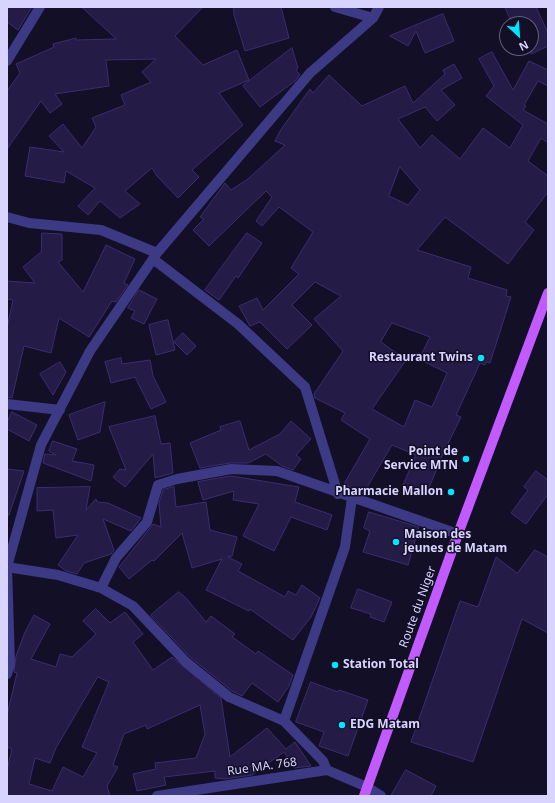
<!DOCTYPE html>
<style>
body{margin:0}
#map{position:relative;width:555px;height:803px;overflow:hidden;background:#130f26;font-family:"Noto Sans",sans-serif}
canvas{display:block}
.frame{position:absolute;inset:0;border:8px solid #d9d4ff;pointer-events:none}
.north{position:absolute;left:499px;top:16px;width:40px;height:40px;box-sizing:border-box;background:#130f26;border:1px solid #625e7d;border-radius:50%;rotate:154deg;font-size:11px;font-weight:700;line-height:16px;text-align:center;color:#d9d4ff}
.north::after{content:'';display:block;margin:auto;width:14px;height:18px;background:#00e5ff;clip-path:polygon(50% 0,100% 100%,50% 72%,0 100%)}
</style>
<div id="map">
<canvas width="555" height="803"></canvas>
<div class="frame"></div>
<div class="north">N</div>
</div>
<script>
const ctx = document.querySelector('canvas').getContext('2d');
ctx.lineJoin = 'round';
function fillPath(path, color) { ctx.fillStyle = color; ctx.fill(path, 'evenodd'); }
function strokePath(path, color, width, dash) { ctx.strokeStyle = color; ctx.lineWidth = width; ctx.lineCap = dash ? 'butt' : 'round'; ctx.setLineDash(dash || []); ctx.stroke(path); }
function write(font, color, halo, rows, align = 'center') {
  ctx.font = font + ' "Noto Sans",sans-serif'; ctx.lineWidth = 3; ctx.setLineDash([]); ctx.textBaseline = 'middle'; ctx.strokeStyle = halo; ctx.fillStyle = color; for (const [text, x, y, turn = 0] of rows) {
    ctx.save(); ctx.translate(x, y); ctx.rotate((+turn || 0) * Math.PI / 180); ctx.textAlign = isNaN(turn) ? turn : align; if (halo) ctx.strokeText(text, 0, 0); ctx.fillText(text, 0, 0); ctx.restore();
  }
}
const building = new Path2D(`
 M7,7H32L18,30L7,22Z
 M82,7H203L175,36L203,65L237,50L249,80L219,93L243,125L192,170L199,177L178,198L157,176L152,168L125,191L140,204L120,218L100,201L88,215L78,206L95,188L66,171L64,183L25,176L30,147L64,152L49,136L63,124L82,148L96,127L92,118L125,105L121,95L151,82L142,72L156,59L106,60L109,86L55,94L62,104L50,113L41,101L7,149V91L20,73L16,64L54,47L53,44L76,38V40L116,39Z
 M234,7H281L289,38L245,51L234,15Z
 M505,7H536L548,33V46L531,54V24H513Z
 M443,14L454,41L425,53L416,31L408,46L390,36Z
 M292,48L298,68L296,70L300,75L295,81L260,107L243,86Z
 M492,52L513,90L529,61L548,70V86L538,81L524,105L526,106L523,110L548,124V143L541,138L528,161L548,176V192L525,222L534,230L508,264L445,217L417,250L471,267L468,278L507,290L506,296L511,297L490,363L486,362L485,365L480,363L456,415L461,417L443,454L426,495L403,485L416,455L392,445L363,494L344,484L370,439L341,420L345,413L315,398L314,394L343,351L314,319L341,296L315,282L292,305L312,325L287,349L260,322L250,326L239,306L257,298L263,310L299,274L291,268L313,232L279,207L262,226L256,221L272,197L266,191L209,246L193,230L204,219L200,217L225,183L231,190L248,179L285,145L275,141L280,131L310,89L313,93L329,75L362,106L405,86L413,103L445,74L443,70L454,64L462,78L441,90L455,105L437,121L425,107L398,119L420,148L432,135L460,159L483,128L510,148L523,125L486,96L494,86L479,59ZM400,167L420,190L408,205L389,196ZM392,323L430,337L419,359L447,373L432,407L415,400L404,427L372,409L406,360L381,342Z
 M42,233L62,234V260L58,262L83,292L106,245L135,259L124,283L128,285L116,302L112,301L89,337L59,318L51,353L24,346L12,398L7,397V328L13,300L7,299V281L35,283L23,267L41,252Z
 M247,233L262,243L238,278L236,276L219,300L205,290Z
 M139,290L157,299L144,324L131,318L135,311L128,308Z
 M168,320L175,350L156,355L149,325Z
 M183,333L196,346L187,355L174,342Z
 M121,358L122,364L150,360L153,376L166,402L151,409L135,377L111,383L105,362Z
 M60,362L66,372L53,395L40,374Z
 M105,402L100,432L78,440L69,415Z
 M12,412L37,425L29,441L7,429V423Z
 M155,416L161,444L170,443L173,473L155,478L153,454L125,487L113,477L120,469L126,470L109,427Z
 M240,421L249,450L280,434L291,421L311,439L296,455L301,459L293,470L282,466L266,454L248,463H230L200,468L190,443L221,430L220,427Z
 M53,441L77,449L72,461L94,465L91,481L43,463L45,454L56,455L49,451Z
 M7,469L24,471L9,515H7Z
 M536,471L548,480V494L526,524L511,513L528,490L524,487Z
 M231,476L299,487L295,502L332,515L327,530L291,517L274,551L243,536L259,504L233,500L234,491L203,500L198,482Z
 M90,487L86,510L96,499L97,502L108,503L141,518L131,531L103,519L114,550L111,554L84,563L77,574L66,571L58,565L78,535L56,538L53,510L37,511V488Z
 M174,487L176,507L206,502L210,530L237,537L232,556L228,557L242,564L238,571L285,597L288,591L296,595L302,585L320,598L311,617L293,640L250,609L249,611L206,590L222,559L192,568L182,533L154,561L152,560L129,579L119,567L153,524L161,527L159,503L163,490Z
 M369,512L419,527L408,565L363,552L370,531L364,528Z
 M535,550L548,557V633L522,619L473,762L411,742L460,601L478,607L496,557L517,573Z
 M358,589L392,602L384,622L370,617L371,614L351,608Z
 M179,592L186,598L206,622L211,616L235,634L232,637L256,654L258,651L293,675L289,686L278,702L252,683L242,696L232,691L190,657L152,617L151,615Z
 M96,609L110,623L125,612L143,634L133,642L153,670L172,657L221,698L230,757L267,728L286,749L295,742L311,766L294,768L284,752L252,775L225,779L215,778V771L164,777L166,785L137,791L133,774L156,769L155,763L196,758L205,734L200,705L147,729L146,725L124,734L113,765L118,767L107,786L110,796H7V770L12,749L7,747V715L17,673L14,672L16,656L25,632L34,615L50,624L31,659L56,667L60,654L72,657L96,634L83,621ZM98,677L109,682L82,747L97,753L83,777L63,767L52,791L29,784L35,758L50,763L56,748Z
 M311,682L338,692L339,690L368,700L348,756L319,746L324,732L296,722Z
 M406,770L436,786L431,796H391Z`);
const minor = new Path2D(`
 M335,7L373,18
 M7,61L40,7
 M7,217L29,223L101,230L157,253
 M153,259L238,324L305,387L338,494
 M7,404L60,410
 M7,567L58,575L101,588L133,606L186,662L229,697L284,721L323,761L327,770
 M101,588L116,558L147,522L158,485L177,479L231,469L277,471L458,534
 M7,674L10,664L7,567L41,445L90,351L157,253L310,73L373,18L379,7
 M284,721L345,547L352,498
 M157,796L327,770L367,787L381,796`);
const major = new Path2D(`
 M364,796L458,534L548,293`);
const markers = [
 [481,358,4,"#00e5ff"],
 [466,459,4,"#00e5ff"],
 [451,492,4,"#00e5ff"],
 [396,542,4,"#00e5ff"],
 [335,665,4,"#00e5ff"],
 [342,725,4,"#00e5ff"]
];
const poiNames = [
 ["Restaurant Twins",473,358],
 ["Point de",458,452],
 ["Service MTN",458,466],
 ["Pharmacie Mallon",443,492],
 ["Maison des",404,535,"left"],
 ["jeunes de Matam",404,549,"left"],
 ["Station Total",343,665,"left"],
 ["EDG Matam",350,725,"left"]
];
const streetNames = [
 ["Route du Niger",418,607,-70],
 ["Rue MA. 768",262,767,-8]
];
fillPath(building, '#241b47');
strokePath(building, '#3b2d73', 1);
strokePath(minor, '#3d3a85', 10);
strokePath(major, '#c25bff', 10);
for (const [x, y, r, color] of markers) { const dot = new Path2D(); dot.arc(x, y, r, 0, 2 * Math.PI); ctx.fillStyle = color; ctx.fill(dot); strokePath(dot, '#130f26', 1.5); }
write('bold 12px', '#d9d4ff', '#130f26', poiNames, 'right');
write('12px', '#d9d4ff', '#130f26', streetNames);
</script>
